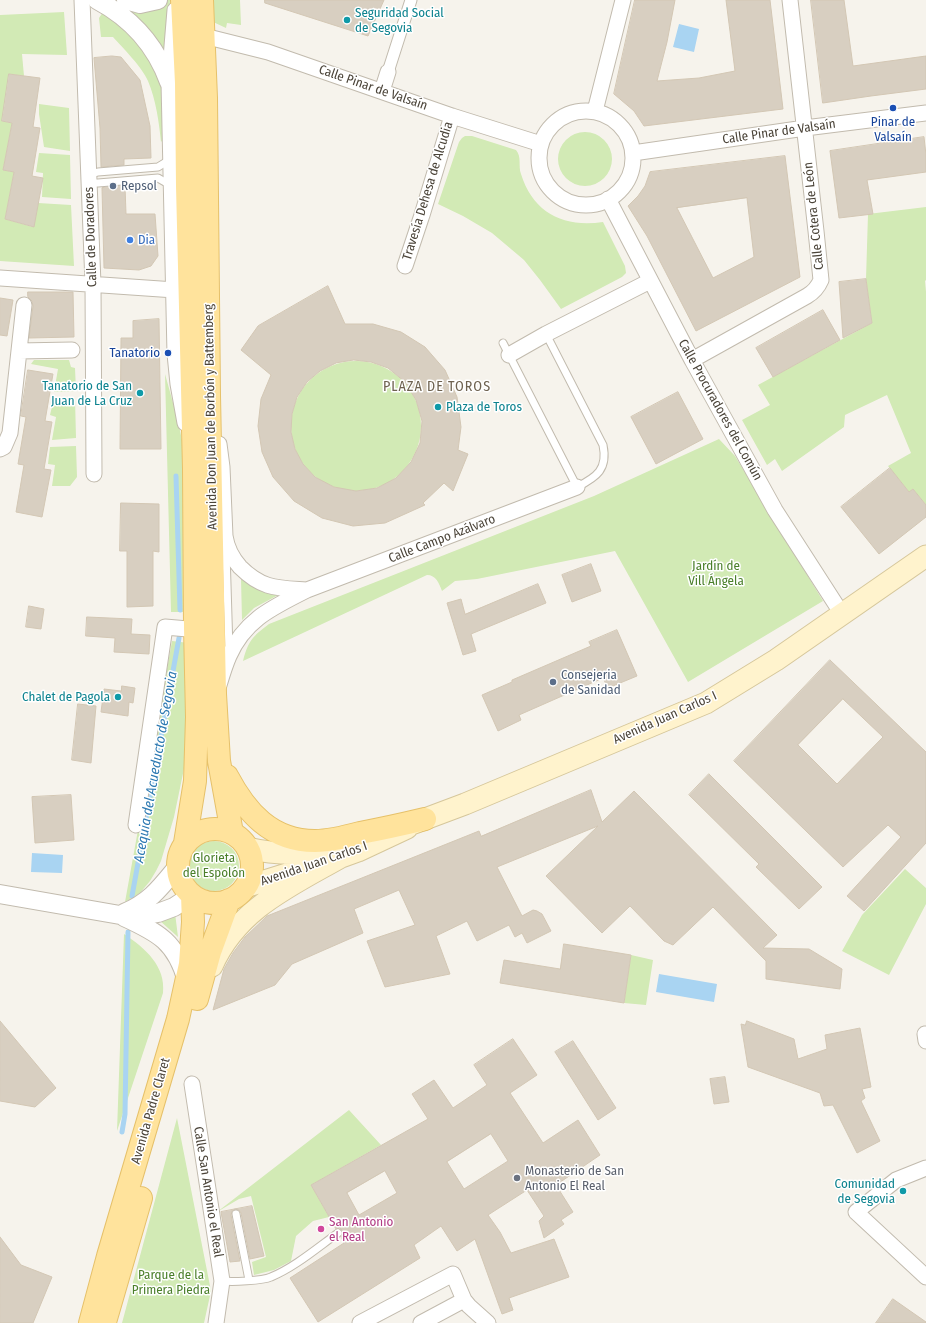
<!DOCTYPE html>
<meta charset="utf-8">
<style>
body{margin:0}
canvas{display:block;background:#f6f3ec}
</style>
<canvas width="926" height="1323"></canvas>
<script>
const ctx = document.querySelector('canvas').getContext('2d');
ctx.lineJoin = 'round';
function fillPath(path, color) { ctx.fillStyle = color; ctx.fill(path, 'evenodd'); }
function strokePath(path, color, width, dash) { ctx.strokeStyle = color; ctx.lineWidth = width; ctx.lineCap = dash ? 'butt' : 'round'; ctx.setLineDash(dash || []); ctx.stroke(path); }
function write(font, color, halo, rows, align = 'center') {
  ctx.font = font + ' "Fira Sans Condensed",sans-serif'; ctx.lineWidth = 3; ctx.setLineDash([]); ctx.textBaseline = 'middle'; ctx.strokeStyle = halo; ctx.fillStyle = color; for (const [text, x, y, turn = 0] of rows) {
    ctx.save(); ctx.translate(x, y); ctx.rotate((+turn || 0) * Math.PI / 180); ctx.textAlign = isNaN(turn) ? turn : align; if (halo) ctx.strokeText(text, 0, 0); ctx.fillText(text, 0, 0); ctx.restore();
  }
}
const green = new Path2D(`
 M167,0H170L166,60L116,2L164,3Z
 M211,0H240L241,25L227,23L226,28L211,21Z
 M64,12L67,55L22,54L24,76L9,74L2,121L12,123L3,170L14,172L5,219L33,227L38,203L71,205L74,266L0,261V15Z
 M103,12L117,19L150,57L162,83L167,134L161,142C159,122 156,100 148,81C142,67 123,48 113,37H101L99,18Z
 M39,104L69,108L70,151L44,147L39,114Z
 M558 159a27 27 0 1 1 54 0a27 27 0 1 1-54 0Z
 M465,136H472L516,150C522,157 518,166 521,174C533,213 564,228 603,222L625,266L626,273L622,277L561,309L540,280L524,260L492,233L463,216L438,204L459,142L462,138Z
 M39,153L70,155L71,199L42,197L43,173L36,172Z
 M926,207V280L925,281L926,292V505L913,489L909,492L888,466L911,453L887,395L845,415L844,427L782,471L775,459L767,465L742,420L770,405L758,385L872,323L866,279L868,214Z
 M34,360H69L71,367L75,368L76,391L54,392L58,369L31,364Z
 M291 426a65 65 0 1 1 130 0a65 65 0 1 1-130 0Z
 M165,374L177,417L182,440L188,530L189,612H171Z
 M54,398H75L76,438L52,440L56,417L50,415Z
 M719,439L735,456L823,601L688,682L615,551L477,579L455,581L442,591C439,583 436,575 427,575L243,661C248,641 253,636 269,624L594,496Z
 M76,446L77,477L70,486H52L55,465L48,464L50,447Z
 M241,579C255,588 264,592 280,594L254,608L242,620Z
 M172,641L189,643L186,759L174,817L161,861L156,871L150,881L140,893L125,902Z
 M189 866a25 25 0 1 1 50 0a25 25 0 1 1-50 0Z
 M905,869L926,888V904L889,975L842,951L862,915Z
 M175,913L178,937L159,920Z
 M124,934C145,948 166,966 163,993L117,1131Z
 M631,955L653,960L646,1005L624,1003Z
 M349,1110L381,1145L311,1185L329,1217L313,1221L296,1236L291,1261L274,1270L254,1275L252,1262L266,1257L251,1196L239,1199L217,1212Z
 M177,1118L211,1291L204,1323H122Z`);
const water = new Path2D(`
 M679,24L699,29L694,52L673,47Z
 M32,853L63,855L62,873L31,872Z
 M659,974L717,984L714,1002L656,992Z`);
const stream = new Path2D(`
 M176,476L180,610
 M132,896L179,638
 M122,1132L125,1114L128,932`);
const building = new Path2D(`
 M265,0H384L368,36L265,3Z
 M635,0H675L667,42L657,81L699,78L735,71L726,0H770L783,109L644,126L634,111L614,94Z
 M811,0H844L853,66L926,56V89L871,96L823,103Z
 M112,56L121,57L140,80L150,126L151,158L124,159V165L101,167L100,128L94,58Z
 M9,74L40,78L33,127L40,128L32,176L43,178L34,227L5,219L14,172L3,170L12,123L2,121Z
 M924,137L926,155V172L867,180L873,214L839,218L830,151Z
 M785,156L800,277L696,331L647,236L628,206L638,196L645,186L650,172ZM747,198L754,257L713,278L677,208Z
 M125,186L126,214H155L158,256L151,266L139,270L104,268L102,188Z
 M866,279L872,323L843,338L839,282Z
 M328,286L345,324H373L401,332L425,347L445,370L457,397L461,427L458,450L468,454L453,491L444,483L423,503L425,505L385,523L353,526L322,518L294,501L273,477L262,452L258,426L261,399L271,375L241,350L258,326ZM354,360L371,362L388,368L405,382L416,400L422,421L420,443L411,462L396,478L377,488L356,491L334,487L315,477L303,464L295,449L291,432L292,414L297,397L307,382L320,371L336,363Z
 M28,292H73L74,337L29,338L33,306L32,301L28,297Z
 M0,298L13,300L7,336L0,335Z
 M823,310L840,340L773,377L756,348Z
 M159,319L161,449H120L121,338H133V321Z
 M28,370L53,374L45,421L52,422L44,469L51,470L42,517L16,512L24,465L18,464L26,417L21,416Z
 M678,392L703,439L656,464L631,417Z
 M890,468L909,492L913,489L926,505V517L879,554L841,507Z
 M121,503L159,504V552L153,551V606L127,607V551H120Z
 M591,564L601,591L572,602L562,575Z
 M538,584L546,603L471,634L476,651L463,655L447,603L461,599L465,614Z
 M29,606L44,609L41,629L26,627Z
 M87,617L132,619L131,634L150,635L149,654L114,652L115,638L86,636Z
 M617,630L637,676L608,688L603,678L519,715L521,720L498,731L482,695L512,682V680L591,646L589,642Z
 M830,660L926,752V843L864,911L847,896L901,837L888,825L843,867L734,761ZM843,699L883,737L837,784L798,745Z
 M122,686L135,688L133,703L129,702L128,716L101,712L104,689L121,691Z
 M78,704L96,706L91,763L72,760Z
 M709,774L822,887L799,909L756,867L759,864L689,795Z
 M591,790L602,822L634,791L777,935L763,948L809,949L842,969L840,989L766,979V961L713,907L673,945L664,941L630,906L602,933L546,876L598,826L497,867L522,916L533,910L537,911L542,914L551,931L527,943L522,933L515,937L509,925L477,941L467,921L436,936L450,974L385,987L367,941L415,925L399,890L354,909L363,933L292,964L275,985L213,1010L224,969L233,953L245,937L267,916L479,831L481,836Z
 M71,795L74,840L35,843L32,797Z
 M564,944L631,955L624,1003L500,983L504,960L560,969Z
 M0,1021L56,1088L35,1107L0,1101Z
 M747,1021L794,1039L798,1059L827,1049L825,1035L860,1028L871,1087L862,1089L865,1098L861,1101L880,1141L857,1153L833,1105L824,1106L820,1093L748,1067L741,1024L745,1025Z
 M513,1039L537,1075L510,1093L543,1143L578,1120L600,1155L556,1185L573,1212L561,1220L564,1224L544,1238L539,1221L544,1216L527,1190L488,1215L500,1232L511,1253L554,1239L569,1277L509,1298L513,1310L502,1314L475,1239L457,1251L441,1226L414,1245L420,1258L318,1322L290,1278L344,1243L341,1237L343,1235L342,1230L340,1228L336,1229L311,1185L428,1119L412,1094L434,1080L453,1108L487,1085L474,1065ZM491,1134L508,1161L464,1189L447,1162ZM385,1171L397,1193L359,1215L347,1193Z
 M573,1041L616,1108L598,1120L555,1052Z
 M725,1077L729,1102L714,1104L710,1079Z
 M252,1206L264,1256L250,1259L241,1213L239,1210L235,1209L232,1211L231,1215L240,1261L230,1262L221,1212Z
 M0,1237L21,1265L52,1277L33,1323H0Z
 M893,1299L926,1322V1323H876Z`);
const service = new Path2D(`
 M88,175L98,172L158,167L171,159
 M89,183H98L158,178L172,186
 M503,343L577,487C597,477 608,469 603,445L546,334
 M226,552L229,650
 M236,1214L249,1280
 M222,1281C232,1282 262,1281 271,1277C295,1267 317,1248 338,1233`);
const pedestrian = new Path2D(`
 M388,72L411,0`);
const minor = new Path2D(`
 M82,0L93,284L94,474
 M175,10L169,82L175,354L178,384L185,423
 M204,36L268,52L452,116L541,144
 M382,91L388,72
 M595,111L623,0
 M539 158a47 47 0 1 1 94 0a47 47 0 1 1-94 0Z
 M633,153L805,128L926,113
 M608,199L692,360L775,510L842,614
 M405,266L422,215L452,116
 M0,278L175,290
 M19,351L72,350
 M509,355L546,334L650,281
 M692,360L807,296C814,292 818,287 821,280L816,231L790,0
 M219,444L222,467L225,536C227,549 232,558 240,567C262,589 277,588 306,590
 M0,449L4,447L10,433L24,305
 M219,685C222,675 225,665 229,656C245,619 274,607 307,590L577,487
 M136,825L165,627L188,629
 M925,1034L926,1041
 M192,1084L222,1281L216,1323
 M926,1168L896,1180L856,1212L926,1277
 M360,1323L453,1274L464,1300L469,1306L488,1323
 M421,1323L464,1300`);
const tertiary = new Path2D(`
 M97,0C131,18 156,46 169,82
 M126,0L140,4L158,0
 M0,894L120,915H147L158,913L174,907L192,895
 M124,913C150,902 160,888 178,866
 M124,917C159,933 176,942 187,981`);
const secondary = new Path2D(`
 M409,825L465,804L706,703L776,660L926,556
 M247,848C281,856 315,855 349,845
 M336,859L358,851L407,828
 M245,887L303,869
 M212,966C237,909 290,886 341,857`);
const primary = new Path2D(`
 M182,0L186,83L187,186L194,469L195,628L197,717L195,781L185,843
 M202,0L206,98L209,395L215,694L219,761L232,833
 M227,776C246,812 271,841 315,841C330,841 345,837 360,833C382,829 404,824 425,819
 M178 866a37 37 0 1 1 74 0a37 37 0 1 1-74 0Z
 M197,999L210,952L229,900
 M105,1322L141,1198
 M90,1323L108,1256L178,1019L190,964L193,922L192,895`);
const markers = [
 [347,20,4,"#0f9aa8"],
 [893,108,4,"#1a4fb4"],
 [113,186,4,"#5c6f8a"],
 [130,240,4,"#3f7fe0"],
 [168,353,4,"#1a4fb4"],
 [140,393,4,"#0f9aa8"],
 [438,407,4,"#0f9aa8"],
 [553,682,4,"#5c6f8a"],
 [118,697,4,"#0f9aa8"],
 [517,1178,4,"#6b7280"],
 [903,1191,4,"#0f9aa8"],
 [321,1229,4,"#d1479c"]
];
const cultureNames = [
 ["Seguridad Social",355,13,"left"],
 ["de Segovia",355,28,"left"],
 ["Tanatorio de San",132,386],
 ["Juan de La Cruz",132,401],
 ["Plaza de Toros",446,407,"left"],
 ["Chalet de Pagola",110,697],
 ["Comunidad",895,1184],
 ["de Segovia",895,1199]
];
const streetNames = [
 ["Calle Pinar de Valsaín",373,88,19],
 ["Calle Pinar de Valsaín",779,132,-8],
 ["Travesía Dehesa de Alcudia",428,191,-73],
 ["Calle Cotera de León",814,216,-96],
 ["Calle de Doradores",91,237,-92],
 ["Calle Procuradores del Común",720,410,61],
 ["Avenida Don Juan de Borbón y Battemberg",211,417,-91],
 ["Calle Campo Azálvaro",442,539,-21],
 ["Avenida Juan Carlos I",665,718,-24],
 ["Avenida Juan Carlos I",314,864,-19],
 ["Avenida Padre Claret",151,1111,-74],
 ["Calle San Antonio el Real",208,1192,81]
];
const transitNames = [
 ["Pinar de",893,122],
 ["Valsaín",893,137],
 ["Tanatorio",160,353,"right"]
];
const serviceNames = [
 ["Repsol",121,186],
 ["Consejeria",561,675],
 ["de Sanidad",561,690]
];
const shopNames = [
 ["Dia",138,240]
];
const parkNames = [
 ["Jardín de",716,566],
 ["Vill Ángela",716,581],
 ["Glorieta",214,858],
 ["del Espolón",214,873],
 ["Parque de la",171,1275],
 ["Primera Piedra",171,1290]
];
const worshipNames = [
 ["Monasterio de San",525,1171],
 ["Antonio El Real",525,1186]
];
const hotelNames = [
 ["San Antonio",329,1222],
 ["el Real",329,1237]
];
const neighbourhoodNames = [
 ["PLAZA DE TOROS",437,387]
];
const waterNames = [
 ["Acequia del Acueducto de Segovia",156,767,-80]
];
fillPath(green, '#d2eab5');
fillPath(water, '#a9d4f2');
strokePath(stream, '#a9d4f2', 5);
fillPath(building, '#d8cfc1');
strokePath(building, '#d3c7b4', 1);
strokePath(service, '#c2bbae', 9);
strokePath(pedestrian, '#c2bbae', 13);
strokePath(minor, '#c2bbae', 17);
strokePath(tertiary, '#c2bbae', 20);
strokePath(secondary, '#d6c79b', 23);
strokePath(primary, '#e6c16a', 24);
strokePath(service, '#fff', 7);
strokePath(pedestrian, '#fff', 11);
strokePath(minor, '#fff', 15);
strokePath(tertiary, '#fff', 18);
strokePath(secondary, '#fff3cd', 21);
strokePath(primary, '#ffe39c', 22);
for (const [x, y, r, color] of markers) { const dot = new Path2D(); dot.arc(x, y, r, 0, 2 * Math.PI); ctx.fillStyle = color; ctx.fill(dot); strokePath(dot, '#fff', 1.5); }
write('13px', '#0d838f', '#fff', cultureNames, 'right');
write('13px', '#4b4439', '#fff', streetNames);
write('13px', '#164399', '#fff', transitNames);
write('13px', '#4e5e75', '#fff', serviceNames, 'left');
write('13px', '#366cbe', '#fff', shopNames, 'left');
write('13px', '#4a7f2a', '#fff', parkNames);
write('13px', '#5b616d', '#fff', worshipNames, 'left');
write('13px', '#b23c85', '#fff', hotelNames, 'left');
ctx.letterSpacing = '1px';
write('14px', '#6e6250', '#fff', neighbourhoodNames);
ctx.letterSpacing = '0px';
write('italic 14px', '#2e7ab2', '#fff', waterNames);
</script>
